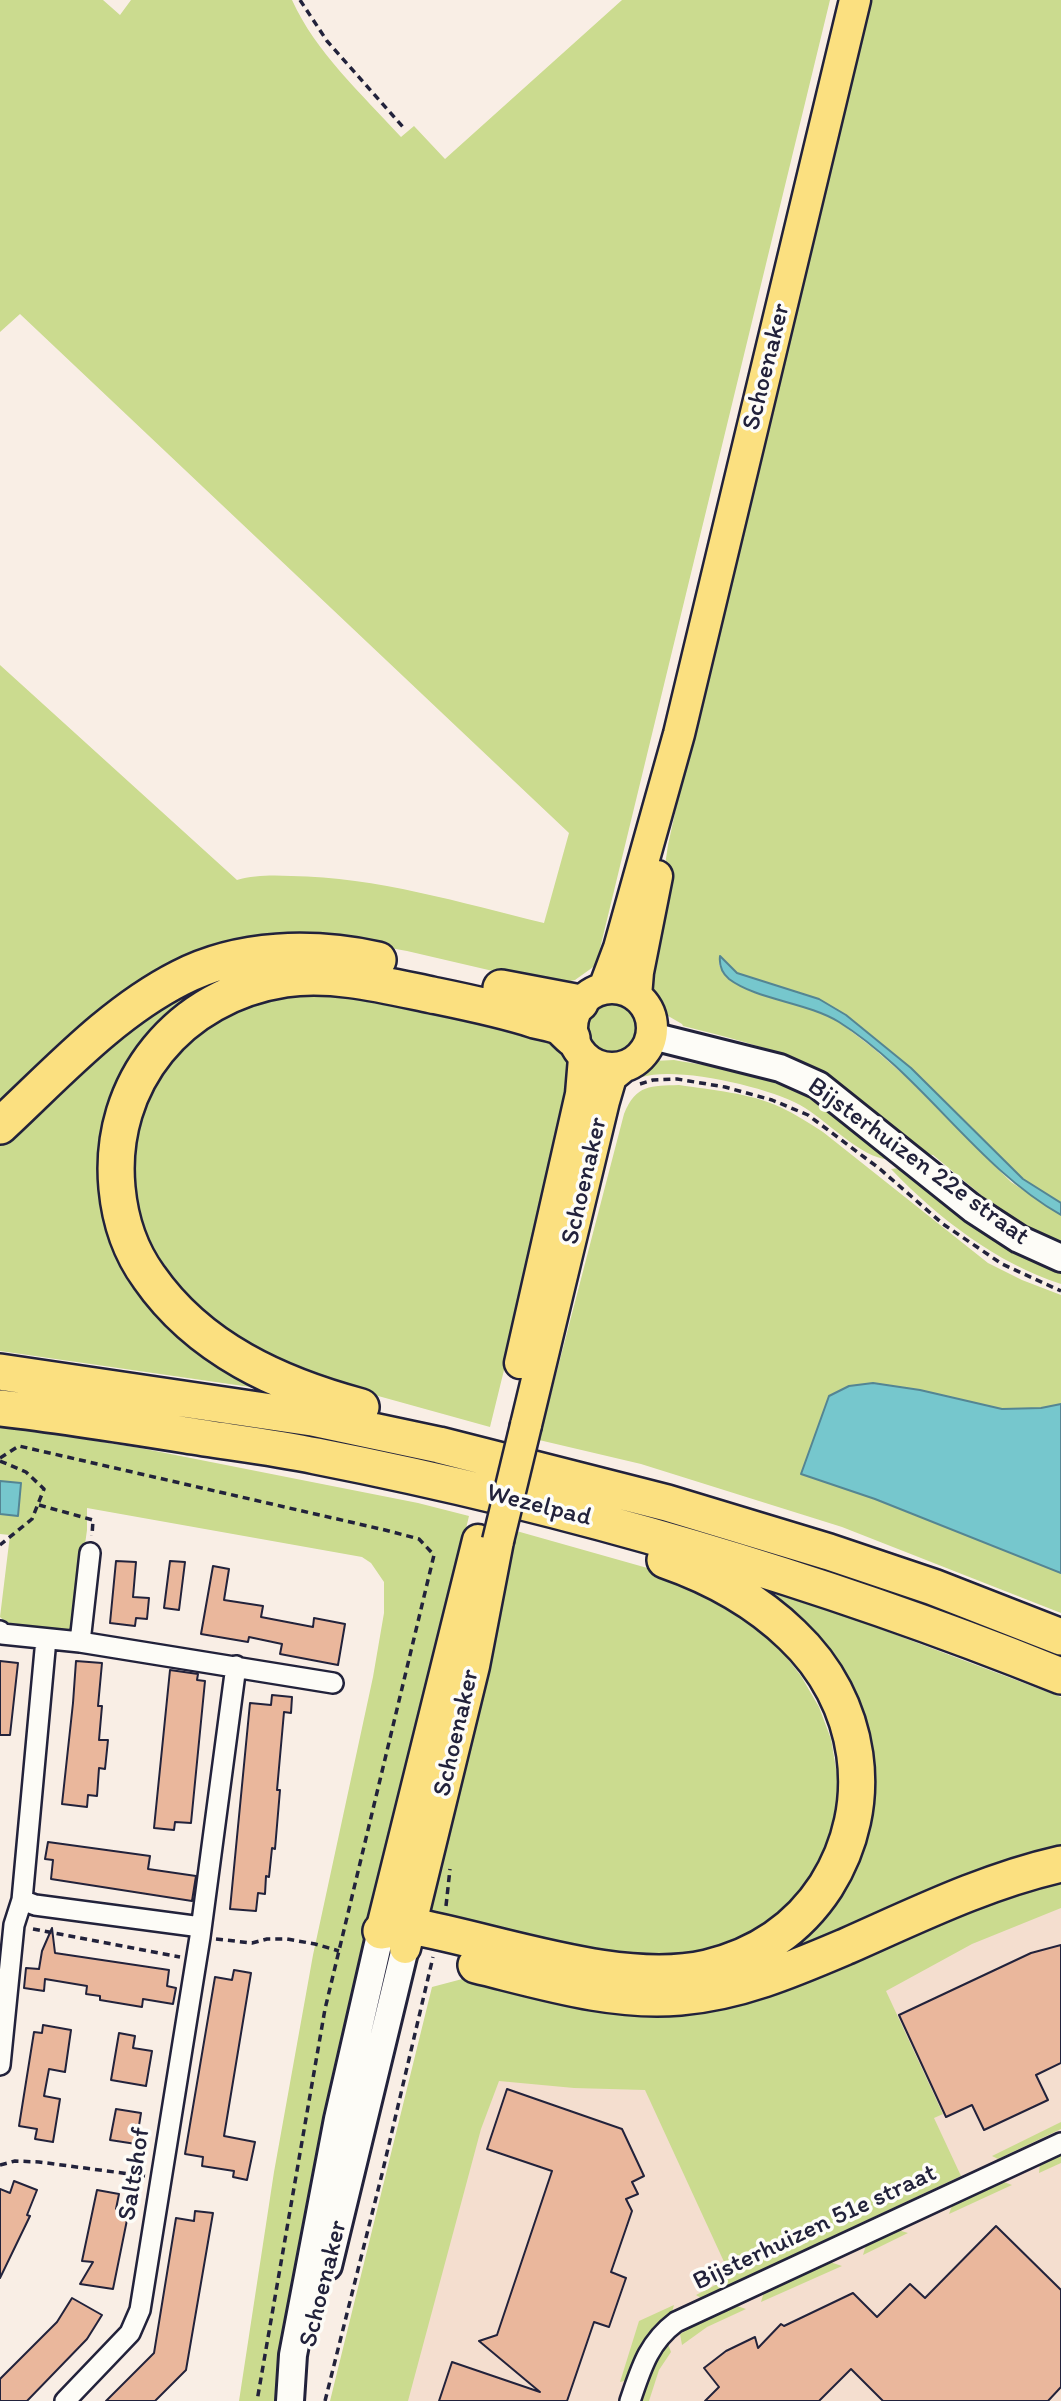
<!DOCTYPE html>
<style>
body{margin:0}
canvas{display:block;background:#f9eee5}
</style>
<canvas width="1061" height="2401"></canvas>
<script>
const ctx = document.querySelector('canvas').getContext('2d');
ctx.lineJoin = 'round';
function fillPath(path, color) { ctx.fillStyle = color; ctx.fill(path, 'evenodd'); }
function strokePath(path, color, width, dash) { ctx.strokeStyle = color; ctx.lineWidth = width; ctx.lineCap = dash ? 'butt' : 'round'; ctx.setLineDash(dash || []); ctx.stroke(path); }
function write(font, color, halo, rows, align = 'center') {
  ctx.font = font + ' Itim,sans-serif'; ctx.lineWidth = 7; ctx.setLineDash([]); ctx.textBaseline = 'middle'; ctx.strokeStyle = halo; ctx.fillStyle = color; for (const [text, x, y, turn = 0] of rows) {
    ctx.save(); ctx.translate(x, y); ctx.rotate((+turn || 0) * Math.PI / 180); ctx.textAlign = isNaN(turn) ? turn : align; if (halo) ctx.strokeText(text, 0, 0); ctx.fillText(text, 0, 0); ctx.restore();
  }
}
const built = new Path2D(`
 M1061,1900V2401H359L467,2064Z`);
const green = new Path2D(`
 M0,0H103L120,15L131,0H292C316,53 362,94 401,137L414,126L445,159L622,0H830L596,965L575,980L553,985L407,951L340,939L233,941L192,952L146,976L72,1036L0,1101V665L237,880C254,875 274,875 291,876C377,877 461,903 544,923L569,833L20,314L0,332Z
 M862,0H1061V1203L1023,1179L911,1068L845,1014L819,999L737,973L721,957L719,965L728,979L758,993L808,1007L839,1022L873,1048L906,1077L1011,1182L1061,1215V1244L1024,1227L982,1202L980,1194L933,1155L925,1154L808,1066C769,1046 725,1037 683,1026L682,1024L663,1013L647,987L668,845L710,652Z
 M259,963L136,1058L114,1234L271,1390L0,1351V1130L142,1006Z
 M311,995L439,1008L537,1027L565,1050L573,1068L534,1248L490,1427L353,1389L280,1363L214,1327L177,1295L155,1259L127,1196L124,1150L151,1074L220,1014L268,998Z
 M584 1026a26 26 0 1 1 52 0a26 26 0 1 1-52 0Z
 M674,1060C716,1068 773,1072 810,1095C839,1113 865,1138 891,1159C864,1162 825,1118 800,1105C768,1087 677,1066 642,1077C626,1081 621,1094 614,1107L624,1078L654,1061Z
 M679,1085C712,1090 750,1093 780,1107C795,1114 809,1123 823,1132L988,1263L1022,1280L1061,1295V1613L842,1527L641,1464L539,1440L624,1114C636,1084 651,1086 679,1085Z
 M899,1168L945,1205L951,1206L1061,1268V1284C996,1263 938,1218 891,1169Z
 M0,1426L140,1448L418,1503L469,1516L353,1998L289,2323L276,2401H239L274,2172L313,1955L373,1677L384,1613V1582L371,1563L362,1557L87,1508V1530L74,1623L66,1633L11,1627L0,1617L10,1535L0,1534V1514L18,1516L21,1483L0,1481Z
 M513,1530L658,1571L694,1588L743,1619L777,1645L801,1676L819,1707L831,1739L838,1780L836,1807L827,1842L811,1875L789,1906L746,1939L684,1957L590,1953L488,1927L431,1910V1886Z
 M740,1583L846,1616L1061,1697V1861L864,1933L681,1985L816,1917L857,1723Z
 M1061,1878V1908L972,1944L886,1991L943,2114L934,2118L961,2176L701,2298L696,2295L731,2277L645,2090L574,2088L499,2081L481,2129L408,2401H330L432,1987L466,1978L591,2008L899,1934Z
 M1061,2122V2129L998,2159L992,2156Z
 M1061,2153V2163L1039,2173L1040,2163Z
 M1001,2181L1012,2185L949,2214L953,2203Z
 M898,2230L908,2233L863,2255L866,2245Z
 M830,2262L842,2266L761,2302L764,2292Z
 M674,2305L672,2312C645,2329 635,2352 625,2381L620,2382L639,2321Z
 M737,2306L746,2309L707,2327L682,2345L680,2334L702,2321Z
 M668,2344L671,2352L659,2370L649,2401H640L650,2372Z`);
const water = new Path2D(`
 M720,956L737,973L819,999L846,1015L911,1068L1023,1179L1061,1203V1215C975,1166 923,1075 839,1022C806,1002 757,1000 729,979C722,973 719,965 720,956Z
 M873,1383L920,1390L1002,1409L1041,1408L1061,1404V1573L875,1499L801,1474L829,1396L849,1386Z
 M0,1481L21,1483L18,1516L0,1514Z`);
const building = new Path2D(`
 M116,1561L136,1562L133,1597L149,1598L147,1619L136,1618L135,1626L110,1623Z
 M170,1561L185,1562L179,1610L164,1608Z
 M213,1566L229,1569L224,1600L263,1606L261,1617L313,1627L314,1618L345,1624L338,1665L280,1654L282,1644L249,1637L248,1642L201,1634Z
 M0,1661L18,1663L10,1735H0Z
 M76,1661L102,1663L98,1706H102L99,1740H108L105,1769L99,1768L97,1796L88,1795L87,1807L62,1804L73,1703Z
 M170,1670L198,1674L197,1680L205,1681L191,1823L175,1822L174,1830L154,1828Z
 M272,1695L292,1697L291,1713L284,1712L277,1790H280L275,1849L272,1848L269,1877L266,1876L265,1894L258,1893L256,1911L230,1909L250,1703L271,1705Z
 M48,1842L150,1856L148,1869L196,1876L192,1901L51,1879L53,1860L45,1859Z
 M52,1928L55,1953L169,1970L167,1986L176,1988L173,2004L143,1999L142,2007L100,2000V1996L86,1994L87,1986L45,1979L44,1991L24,1988L26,1968L39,1969L42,1951Z
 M1061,1945V2063L1036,2075L1048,2100L984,2130L972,2105L946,2117L899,2015L1031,1953Z
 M234,1970L251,1973L224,2136L255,2142L247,2180L233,2177L234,2171L202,2166L203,2157L185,2154L215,1977L232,1980Z
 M43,2025L71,2030L65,2072L49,2069L44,2096L60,2099L53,2142L35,2139L37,2129L19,2126L34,2032L42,2033Z
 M119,2033L135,2036L133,2048L152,2051L146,2086L111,2080Z
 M507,2089L622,2129L644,2176L632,2182L638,2194L626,2199L632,2211L611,2272L626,2278L609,2327L594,2322L567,2401H439L452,2362L540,2392L479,2341L497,2335L552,2171L487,2149Z
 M116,2109L141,2113L136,2144L110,2140Z
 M14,2181L37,2190L27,2215L30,2216L0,2278V2189L10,2193Z
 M97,2190L119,2194L116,2209L126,2210L125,2215H128L113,2289L80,2284L93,2262L82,2261Z
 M195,2211L213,2213L186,2370L155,2401H106L154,2353L176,2218L194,2221Z
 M996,2226L1061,2290V2387L1048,2401H883L851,2369L819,2401H705L719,2387L704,2368L726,2351L755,2337L758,2348L781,2324L784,2326L853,2293L877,2317L910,2284L925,2298Z
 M72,2298L102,2315L87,2339L27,2401H0V2379L57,2322Z`);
const path = new Path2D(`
 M300,0L327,41L403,127
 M640,1084L653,1080L677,1079L725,1087L772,1100L808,1115L880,1169L943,1224L1002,1264L1061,1291
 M0,1458L19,1446L385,1530L419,1539L434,1555L325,2009L257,2401
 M0,1461L26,1472L44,1489L32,1519L0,1545
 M39,1505L93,1520L92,1536
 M446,1906L450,1869
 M33,1929L180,1957
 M216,1939L252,1943L267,1939H287L315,1944L339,1951
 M0,2165L15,2161L39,2162L145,2176
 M325,2401L382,2174L433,1957`);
const street = new Path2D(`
 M0,1631L2,1634L80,1642L333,1683
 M80,1642L90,1553
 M22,1900L35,1905L201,1927
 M0,2065L14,1925L22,1900L46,1639
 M65,2401L130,2333L140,2310L200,1937L236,1666
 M630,2401C641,2369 648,2343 676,2322L1061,2143`);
const secondary = new Path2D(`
 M652,1036L780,1068L818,1085L973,1209L1019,1239L1061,1258
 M328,2266L405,1948
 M290,2401L293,2355L338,2119L381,1931`);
const primary = new Path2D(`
 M572 1028a40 40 0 1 1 80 0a40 40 0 1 1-80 0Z
 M604,988L619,948L679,734L855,0
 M636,996L638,972L657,876
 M520,1363L581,1094L584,1058
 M526,1425L604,1101L611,1077L622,1068
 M381,1931L478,1540
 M405,1948L474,1666L498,1541`);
const highway = new Path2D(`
 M501,988L580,1003
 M0,1126C56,1074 111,1013 180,978C240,947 313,946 378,960
 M0,1372L312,1418L439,1445L667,1503L829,1552L933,1587L1061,1637
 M361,1407C279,1385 199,1349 149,1277C130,1251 120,1220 117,1188C107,1082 180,995 285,979C333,972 384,985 432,995C466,1002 501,1009 535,1020C543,1022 553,1023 560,1027C564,1030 568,1035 572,1038
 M0,1408C62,1415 124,1425 186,1435C229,1442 273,1447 316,1456C571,1506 820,1579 1061,1676
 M381,1931L411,1926C499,1942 620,1988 707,1968C757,1956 798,1929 826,1886C878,1804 862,1701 792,1635C757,1601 711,1576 665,1560
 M476,1965C542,1981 612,2003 680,1997C740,1992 793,1969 847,1946C917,1915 986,1881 1061,1864`);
const primaryBridge = new Path2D(`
 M498,1541L526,1425`);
const streetNames = [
 ["Schoenaker",767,367,-76],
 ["Bijsterhuizen 22e straat",918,1162,36],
 ["Schoenaker",585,1181,-77],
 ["Wezelpad",539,1506,14],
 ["Schoenaker",457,1733,-77],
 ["Saltshof",135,2174,-81],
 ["Bijsterhuizen 51e straat",815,2228,-25],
 ["Schoenaker",324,2284,-76]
];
fillPath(built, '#f4decf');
fillPath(green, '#cbdb8f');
fillPath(water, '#76c7cd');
strokePath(water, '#548593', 2);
fillPath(building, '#eab79c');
strokePath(building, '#22223b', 2);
strokePath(street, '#22223b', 24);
strokePath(secondary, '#22223b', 32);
strokePath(primary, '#22223b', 35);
strokePath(highway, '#22223b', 40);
strokePath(path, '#22223b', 3.5, [7, 5]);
strokePath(street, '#fdfcf7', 19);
strokePath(secondary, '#fdfcf7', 26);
strokePath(primary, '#fbe080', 30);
strokePath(highway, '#fbe080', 35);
strokePath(primaryBridge, '#22223b', 35, []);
strokePath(primaryBridge, '#fbe080', 30);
write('26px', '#22223b', '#fdfcf7', streetNames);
</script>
